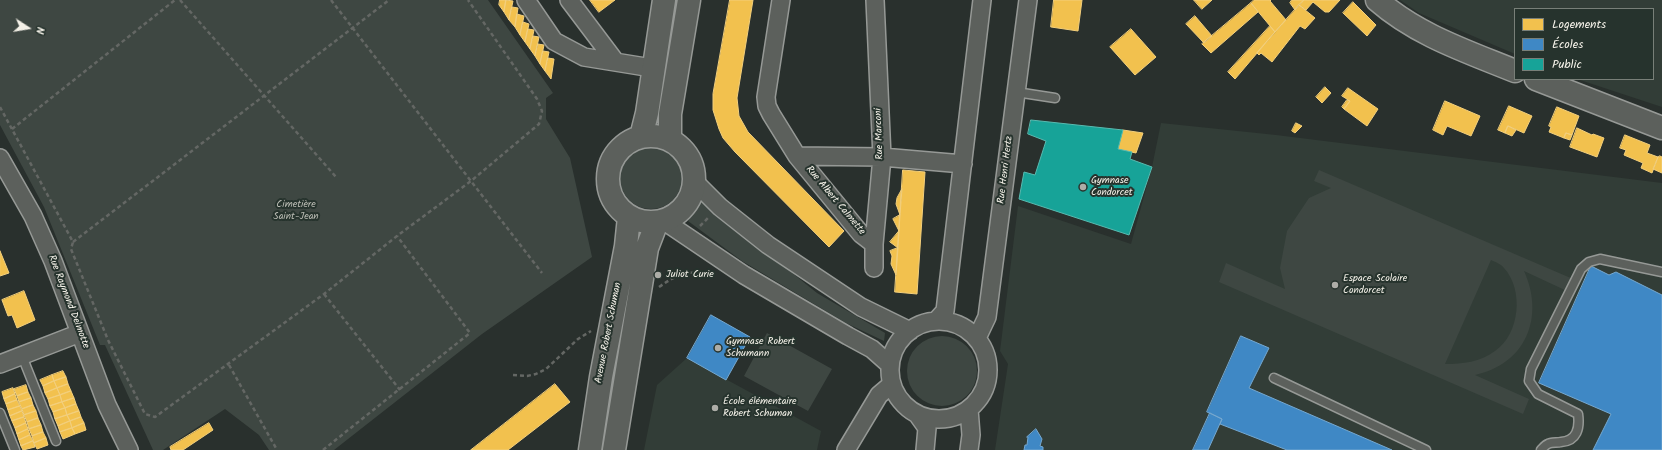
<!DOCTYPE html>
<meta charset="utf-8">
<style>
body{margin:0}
#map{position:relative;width:1662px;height:450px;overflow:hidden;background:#29302d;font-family:Kalam,sans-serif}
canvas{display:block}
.legend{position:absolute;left:1514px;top:8px;width:140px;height:72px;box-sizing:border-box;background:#26332d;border:1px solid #787f78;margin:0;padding:5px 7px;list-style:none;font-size:12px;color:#f4f1e8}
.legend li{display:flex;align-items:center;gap:8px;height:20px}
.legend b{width:20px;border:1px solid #787f78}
.north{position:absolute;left:8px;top:8px;width:40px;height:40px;-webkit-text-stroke:3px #26332d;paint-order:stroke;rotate:102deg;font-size:11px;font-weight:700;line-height:16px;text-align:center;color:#f4f1e8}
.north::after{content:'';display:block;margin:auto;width:14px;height:18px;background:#f4f1e8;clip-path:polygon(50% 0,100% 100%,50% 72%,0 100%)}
</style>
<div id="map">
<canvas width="1662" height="450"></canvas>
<ul class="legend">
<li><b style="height:11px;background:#f2c14e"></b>Logements</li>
<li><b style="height:11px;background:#3f88c5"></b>Écoles</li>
<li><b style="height:11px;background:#17a398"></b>Public</li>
</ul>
<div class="north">N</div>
</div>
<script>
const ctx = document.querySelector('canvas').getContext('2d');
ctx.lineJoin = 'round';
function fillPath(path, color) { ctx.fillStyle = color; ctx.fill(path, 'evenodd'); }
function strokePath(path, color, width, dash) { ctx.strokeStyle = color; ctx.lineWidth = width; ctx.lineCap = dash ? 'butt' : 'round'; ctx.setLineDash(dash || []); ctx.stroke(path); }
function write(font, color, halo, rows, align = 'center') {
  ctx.font = font + ' Kalam,sans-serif'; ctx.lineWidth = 4; ctx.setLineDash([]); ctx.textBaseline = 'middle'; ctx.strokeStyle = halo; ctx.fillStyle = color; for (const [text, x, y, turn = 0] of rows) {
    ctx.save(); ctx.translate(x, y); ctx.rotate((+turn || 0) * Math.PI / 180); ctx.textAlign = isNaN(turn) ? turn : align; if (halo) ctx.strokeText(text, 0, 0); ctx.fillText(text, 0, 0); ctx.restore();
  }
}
const built = new Path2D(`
 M1400,0H1662V107L1577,79H1653V9H1515V54L1419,13Z
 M1161,123L1276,135L1662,183V450H995L1008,364L1000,351L1018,206L1131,244L1152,167Z
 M687,358L821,431L817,450H644L657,385Z`);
const green = new Path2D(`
 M0,0H488L553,93L546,98V119L570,158L592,257L482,334L334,450H269L259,435L225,409L163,450H153L105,345H100L44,207L0,125Z
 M620 178a31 31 0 1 1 62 0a31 31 0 1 1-62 0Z
 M1319,170L1573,279L1567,291L1524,271C1545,317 1526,364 1475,375L1529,399L1523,414L1219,282L1226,263L1285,289L1280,268L1287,231L1309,198L1331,188L1314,181ZM1491,260C1495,262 1501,264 1504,268C1524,290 1520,334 1495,351C1480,362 1463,364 1445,364Z
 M702,200L817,293L885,333L884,341L846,323L742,261L688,221Z
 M767,333L832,369L808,411L744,376Z
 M907 371a35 35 0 1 1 70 0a35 35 0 1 1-70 0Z`);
const homes = new Path2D(`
 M500,0H506L504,12L499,5Z
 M506,0L513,1L509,20L504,12Z
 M590,0H615L599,12Z
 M730,0H753L737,98L739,116L748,132L844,231L829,247L735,152L723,138L719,129L713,110V94Z
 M1054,0H1082L1078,31L1051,27Z
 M1194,0H1212L1202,9Z
 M1254,0H1271L1270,1L1286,20L1275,32L1251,3Z
 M1292,0H1304L1295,10L1290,3Z
 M1304,0H1340L1329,12H1325L1313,2L1306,10L1299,5Z
 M1353,2L1376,25L1367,36L1343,13Z
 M1251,3L1258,12L1211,53L1202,44Z
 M1299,5L1315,18L1305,29L1300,26L1272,62L1261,53L1259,55L1257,53Z
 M512,7L518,8L515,27L509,20Z
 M517,14L524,16L520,35L515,27Z
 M1195,16L1212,36L1204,43L1186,24Z
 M523,22L529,24L525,42L520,35Z
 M1270,26L1275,32L1235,79L1228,72Z
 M528,29L534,30L530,49L525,42Z
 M1131,29L1156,57L1135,75L1110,47Z
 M533,36L539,37L535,56L530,49Z
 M538,44L544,45L540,64L535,56Z
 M543,51L549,52L545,71L540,64Z
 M548,58L554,59L551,79L545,71Z
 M1325,87L1331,93L1322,103L1316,97Z
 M1348,88L1378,109L1367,126L1344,109L1350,101L1342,96Z
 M1347,100L1350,101L1344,109L1342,107Z
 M1445,101L1480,116L1471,136L1447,126L1443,135L1433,130Z
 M1509,106L1532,116L1524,133L1508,126L1505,133L1498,130Z
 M1557,107L1579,116L1572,135L1566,133L1564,138L1549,132L1551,127L1549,126Z
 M1296,123L1302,126L1295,133L1292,131Z
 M1508,126L1516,130L1512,136L1505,133Z
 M1577,128L1592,135L1593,134L1604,138L1597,157L1570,147Z
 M1123,130L1143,133L1136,153L1118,149Z
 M1566,133L1572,135L1570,140L1564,138Z
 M1625,135L1650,145L1647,153L1658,157L1652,173L1641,168L1643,163L1624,155L1626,150L1620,148Z
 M1660,156L1662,157V173L1653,169L1658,157Z
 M903,170L925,172L917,294L895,292Z
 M902,189L900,215L896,204L897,198Z
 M900,215L899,231L893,219Z
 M899,231L898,248L890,242Z
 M897,248H898L896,275L891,264L892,256L890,251Z
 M0,251L9,273L0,276Z
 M24,291L35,320L17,328L12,315L8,316L2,300Z
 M63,371L66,377L54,381L52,375Z
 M52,375L54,381L43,386L40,380Z
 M66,377L68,384L57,388L54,381Z
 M54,381L57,388L45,393L43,386Z
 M68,384L71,391L60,395L57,388Z
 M555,384L570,402L508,450H471Z
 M26,385L28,392L17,396L14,389Z
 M13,388L15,394L4,399L2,392Z
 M57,388L60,395L48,399L45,393Z
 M71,391L74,398L62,402L60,395Z
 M28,392L31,398L19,402L17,396Z
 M15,394L17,400L6,404L4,399Z
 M60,395L62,402L50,406L48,399Z
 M31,398L33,405L22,409L19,402Z
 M74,398L76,404L65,408L62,402Z
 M17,400L20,406L8,410L6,404Z
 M62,402L65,408L53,412L50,406Z
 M76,404L79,411L67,415L65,408Z
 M33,405L36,411L24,415L22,409Z
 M20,406L22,411L10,416L8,410Z
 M65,408L67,415L55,419L53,412Z
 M22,411L24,417L12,421L10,416Z
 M36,411L38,418L27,422L24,415Z
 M79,411L81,417L70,421L67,415Z
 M67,415L70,421L58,426L55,419Z
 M24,417L26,423L15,428L12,421Z
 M81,417L84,423L72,428L70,421Z
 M38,418L41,425L29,429L27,422Z
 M70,421L72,428L60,432L58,426Z
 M26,423L28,429L17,434L15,428Z
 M84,423L86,430L75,434L72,428Z
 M209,423L213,430L183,450H171L170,447Z
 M41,425L43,432L32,436L29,429Z
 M72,428L75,434L63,439L60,432Z
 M28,429L30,435L19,440L17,434Z
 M43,432L46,438L34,443L32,436Z
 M30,435L33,441L21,446L19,440Z
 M46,438L48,445L37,449L34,443Z
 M33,441L35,447L23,450L21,446Z`);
const schools = new Path2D(`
 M1591,266L1609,275L1616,272L1662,295V450H1593L1611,414L1539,383Z
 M711,315L750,337L726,380L687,358Z
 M1241,336L1269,348L1249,388L1392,450H1287L1220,424L1222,419L1207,412Z
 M1210,413L1222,419L1208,450H1193Z
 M1036,429L1042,439L1040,446L1043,447V450H1024L1025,445H1027L1028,437H1027Z`);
const public = new Path2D(`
 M1031,120L1123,130L1118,149L1132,152L1130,159L1152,167L1129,235L1019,199L1024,172L1035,175L1046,141L1028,134Z`);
const path = new Path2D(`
 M180,0L336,177
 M331,0L542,273
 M0,107L73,242L71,249L108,340L145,414L155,417L324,294L397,236L471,181L539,124L542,111L537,99L468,0
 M12,129L175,0
 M700,226L708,218
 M73,242L389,0
 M659,287C679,273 686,272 710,272
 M324,294L400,390
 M229,365L277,450
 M513,375L527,376L536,374L546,369L578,339L591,331
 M323,450L470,333L397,236`);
const lane = new Path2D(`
 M1016,92L1055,98
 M22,356L56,441
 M1274,378L1426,450
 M0,413L15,450
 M1541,450C1543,448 1545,445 1548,444C1551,442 1557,443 1561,442C1577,441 1580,428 1578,414L1538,394L1529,381L1531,369L1581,269L1589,262L1600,259L1662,272`);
const street = new Path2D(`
 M526,0L554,41L584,57L652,68
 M569,0L615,61
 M781,0L766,97L767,106L771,114L797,156L861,234L874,244
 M797,156L882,157L963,164
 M0,158L33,216L53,261L107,405L129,450
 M694,181L720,207L768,245L861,307L910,331
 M664,221L744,275L848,336L872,349L890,365
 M874,268V244L882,157L875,0
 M936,321L945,311L982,0
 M890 370a49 49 0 1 1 98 0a49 49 0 1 1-98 0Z
 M977,338L987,317L1028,0
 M0,364L80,333
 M969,409L971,435L969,450
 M917,414L927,428L925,450
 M846,450L879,395L892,384`);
const secondary = new Path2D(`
 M1377,0C1417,35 1466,51 1515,71
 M1536,79L1662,128
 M608 179a43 43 0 1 1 86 0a43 43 0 1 1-86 0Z
 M641,137L647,113L664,0
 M670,140V114L689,0
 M590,450L601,377L626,246L629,217
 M614,450L647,248L657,222`);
const markers = [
 [1083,187,4,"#adada7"],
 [658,275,4,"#adada7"],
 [1335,285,4,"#adada7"],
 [718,348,4,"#adada7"],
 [715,408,4,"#adada7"]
];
const streetNames = [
 ["Rue Marconi",880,134,-92],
 ["Rue Henri Hertz",1006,170,-83],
 ["Rue Albert Calmette",835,201,50],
 ["Rue Raymond Delmotte",68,302,69],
 ["Avenue Robert Schuman",609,333,-79]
];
const poiNames = [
 ["Gymnase",1091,181],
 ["Condorcet",1091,193],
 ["Juliot Curie",666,275],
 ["Espace Scolaire",1343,279],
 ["Condorcet",1343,291],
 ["Gymnase Robert",726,342],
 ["Schumann",726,354],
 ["École élémentaire",723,402],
 ["Robert Schuman",723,414]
];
const parkNames = [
 ["Cimetière",296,205],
 ["Saint-Jean",296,217]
];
fillPath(built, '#323d37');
fillPath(green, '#3e4742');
fillPath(homes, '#f2c14e');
strokePath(homes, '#f3cf7c', 1);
fillPath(schools, '#3f88c5');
strokePath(schools, '#75a8d0', 1);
fillPath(public, '#17a398');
strokePath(public, '#59bab0', 1);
strokePath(lane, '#969996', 11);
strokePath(street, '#969996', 20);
strokePath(secondary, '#969996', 25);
strokePath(path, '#646764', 2.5, [4, 3]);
strokePath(lane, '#5c605c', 8);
strokePath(street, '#5c605c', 17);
strokePath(secondary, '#5c605c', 22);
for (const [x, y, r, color] of markers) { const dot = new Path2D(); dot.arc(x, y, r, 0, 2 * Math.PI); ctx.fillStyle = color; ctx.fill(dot); strokePath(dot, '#26332d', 1.5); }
write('10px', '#f4f1e8', '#26332d', streetNames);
write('10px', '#f4f1e8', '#26332d', poiNames, 'left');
write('10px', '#bebfb7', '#26332d', parkNames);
</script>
